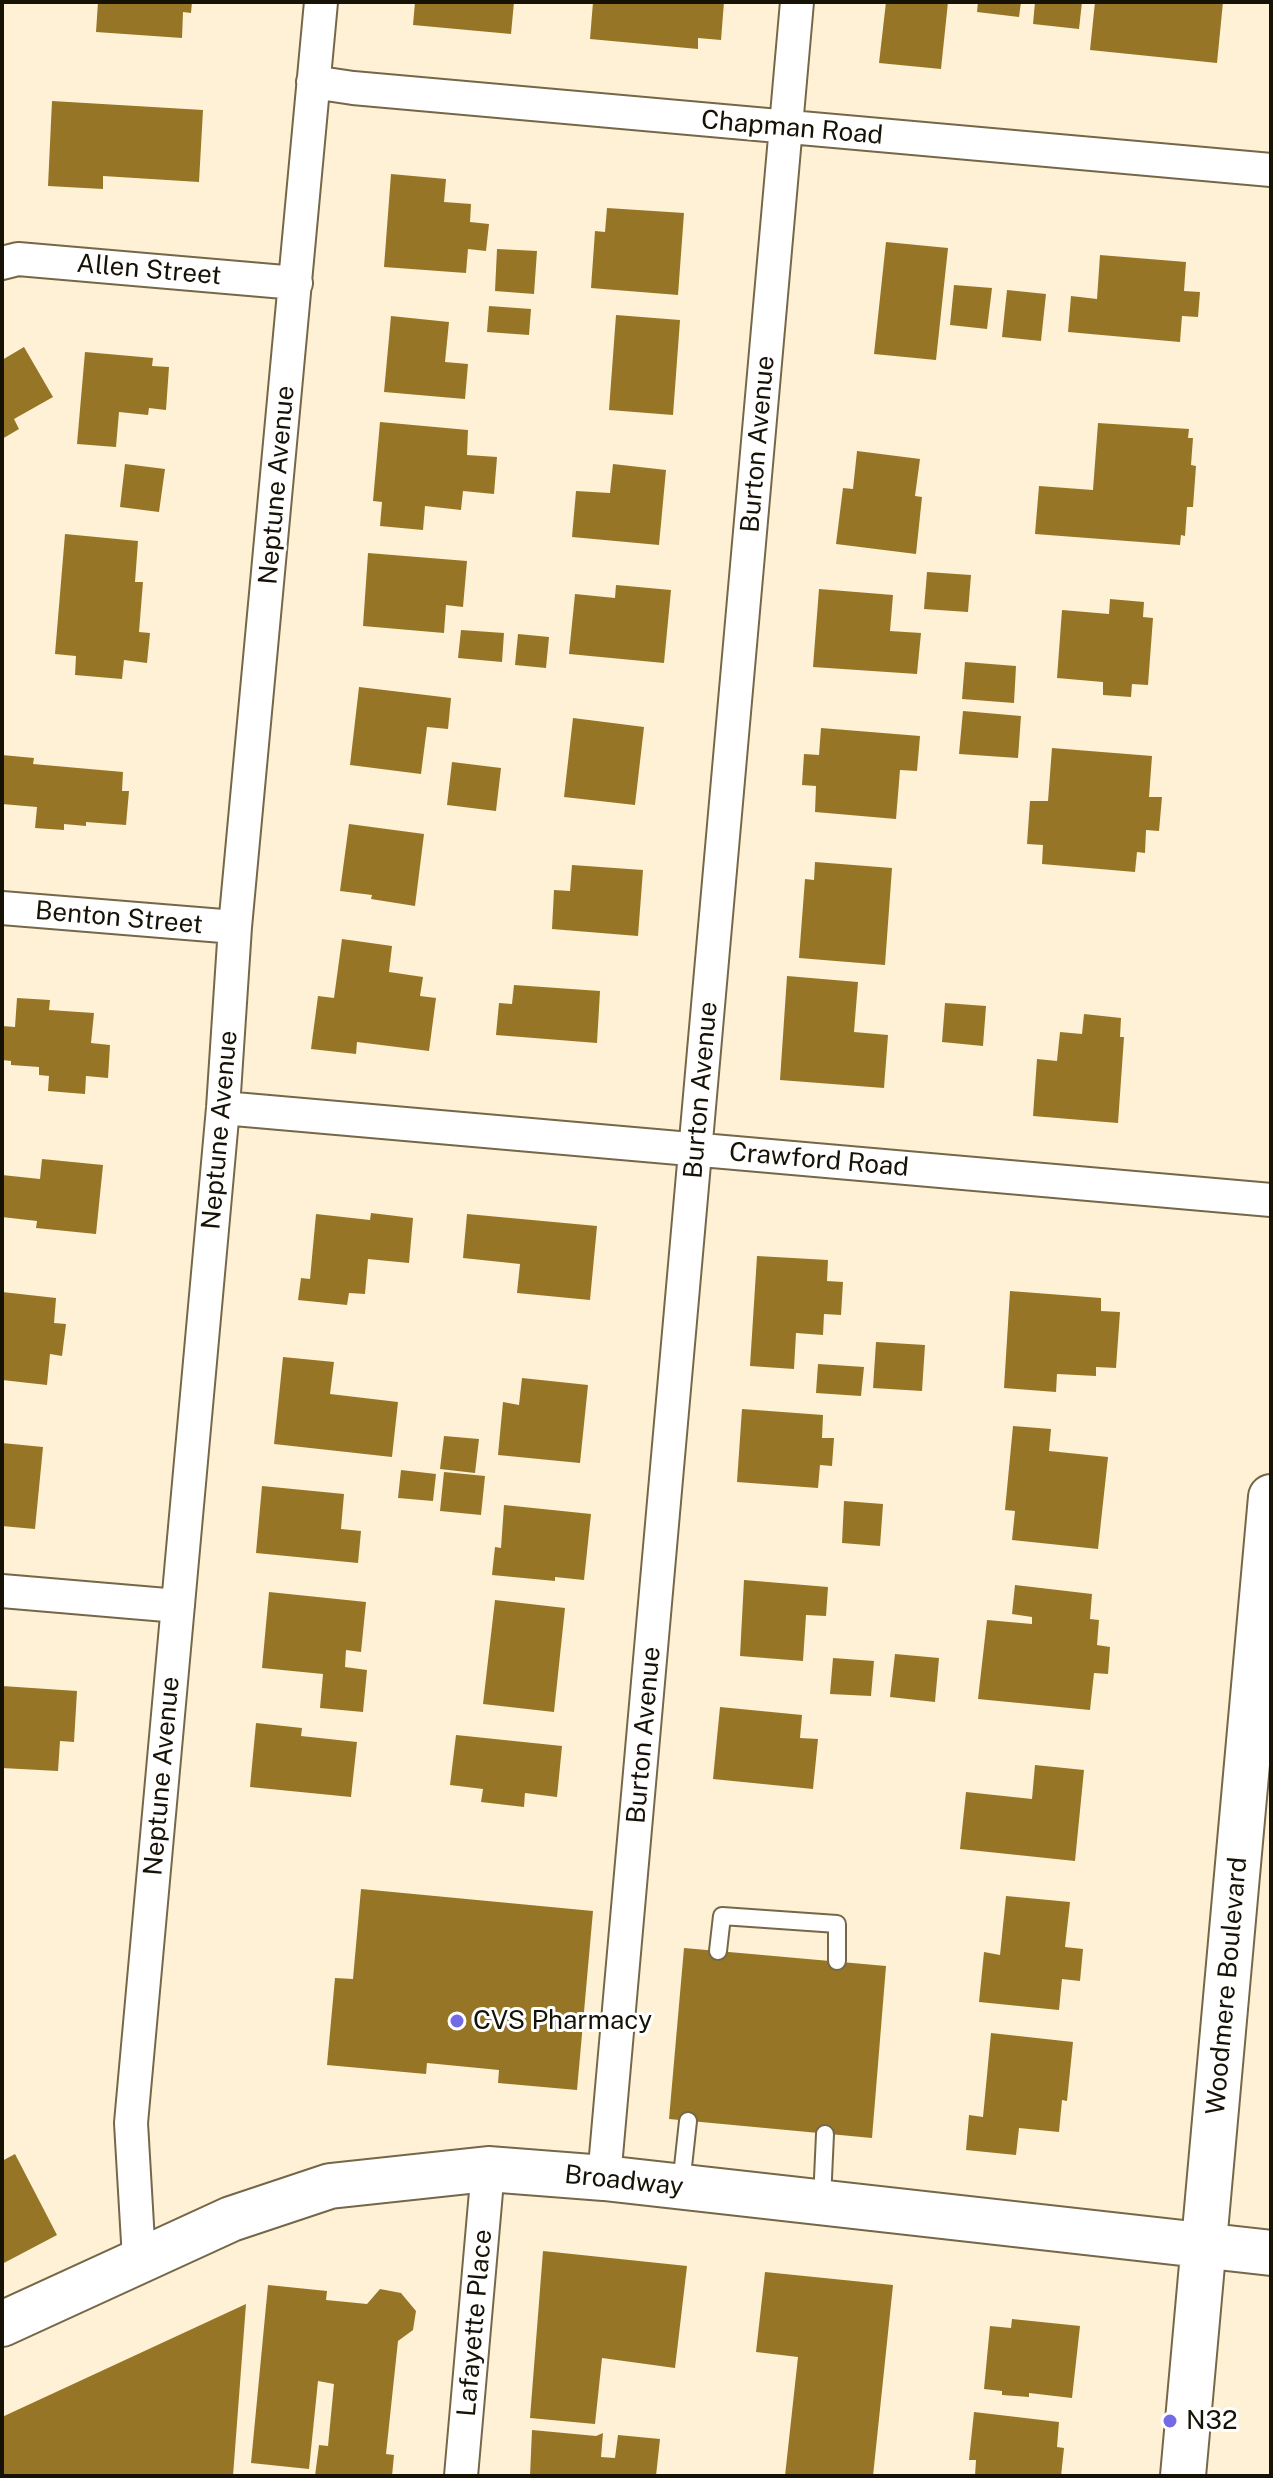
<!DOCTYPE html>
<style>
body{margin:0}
#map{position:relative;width:1273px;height:2478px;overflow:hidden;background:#fef1d5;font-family:"Public Sans",sans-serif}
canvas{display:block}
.frame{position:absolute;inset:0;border:4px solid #171206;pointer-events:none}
</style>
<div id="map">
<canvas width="1273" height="2478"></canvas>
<div class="frame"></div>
</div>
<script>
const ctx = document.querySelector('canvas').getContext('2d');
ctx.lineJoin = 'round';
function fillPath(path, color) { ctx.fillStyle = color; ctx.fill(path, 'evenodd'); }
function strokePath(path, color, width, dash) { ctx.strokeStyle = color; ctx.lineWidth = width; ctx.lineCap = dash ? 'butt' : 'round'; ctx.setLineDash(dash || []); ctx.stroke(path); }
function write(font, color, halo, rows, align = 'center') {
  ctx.font = font + ' "Public Sans",sans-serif'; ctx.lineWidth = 6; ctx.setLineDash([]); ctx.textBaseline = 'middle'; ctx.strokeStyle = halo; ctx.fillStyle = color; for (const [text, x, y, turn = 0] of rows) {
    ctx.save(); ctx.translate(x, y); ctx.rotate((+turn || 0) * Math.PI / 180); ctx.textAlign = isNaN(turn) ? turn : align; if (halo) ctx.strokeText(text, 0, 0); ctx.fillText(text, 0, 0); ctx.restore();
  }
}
const building = new Path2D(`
 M98,2H192L191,13L183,12L182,38L96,32Z
 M415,2H514L511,34L413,25Z
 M593,2H724L721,40L698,38V49L590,39Z
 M886,2H948L941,69L879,63Z
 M978,2H1021L1019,17L977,12Z
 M1035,2H1082L1079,29L1033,24Z
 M1095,2H1223L1217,63L1090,50Z
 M52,101L203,110L199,182L103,176V189L48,186Z
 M391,174L446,179L444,202L471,204L470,222L489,224L486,251L468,249L466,273L384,267Z
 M607,208L684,213L678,295L591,288L595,231L605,232Z
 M886,242L948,248L936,360L874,354Z
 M497,249L537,251L534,294L495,291Z
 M1100,255L1186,262L1184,291L1200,292L1198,317L1182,316L1180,342L1068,332L1071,296L1097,299Z
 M954,285L992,288L987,329L950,325Z
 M1007,290L1046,294L1041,341L1002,337Z
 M489,306L531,309L529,335L487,332Z
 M616,315L680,320L673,415L609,410Z
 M391,316L449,322L445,362L468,364L465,399L384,392Z
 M24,347L53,397L14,419L19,429L2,439V360Z
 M85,352L153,358L152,366L169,367L166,410L149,408L148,415L119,412L116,447L77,444Z
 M380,422L468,430L467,455L497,457L494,494L463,491L461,510L425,506L423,530L380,526L382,502L373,501Z
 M1098,423L1189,429L1188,438H1193L1191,465L1196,466L1193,507H1187L1185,536L1181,535L1180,545L1035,534L1039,486L1093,490Z
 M857,451L920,459L915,496L922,497L916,554L836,544L843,488L853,489Z
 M125,464L165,469L159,512L120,507Z
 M613,464L666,470L659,545L572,537L576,491L610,493Z
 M65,534L138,541L135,582H143L139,632L150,633L147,663L124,660L122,679L75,675L76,656L55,654Z
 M368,553L467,561L463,607L446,605L444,633L363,626Z
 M927,572L971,575L968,612L924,609Z
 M616,585L671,590L664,663L569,654L575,594L615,598Z
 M819,589L893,595L890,631L921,633L917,674L813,667Z
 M1110,599L1144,602L1143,617L1153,618L1148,685L1132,684L1131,697L1103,695V682L1057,678L1062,610L1109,614Z
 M461,630L504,633L502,662L458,658Z
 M518,634L549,637L546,668L515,665Z
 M965,662L1016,666L1014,703L962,699Z
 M359,687L451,698L448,729L427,727L421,774L350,765Z
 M963,711L1021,716L1018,758L959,754Z
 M573,718L644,727L635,805L564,797Z
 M821,728L920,736L917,771L900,770L896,819L815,812L816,786L802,785L804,754L819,755Z
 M1052,748L1152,756L1149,797H1162L1159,831L1146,830L1145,853L1137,852L1135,872L1042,864L1043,845L1027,844L1030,801H1048Z
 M2,755L34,758L33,764L123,772L122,791H129L126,825L86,822V826L64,824V830L35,828L37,807L2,804Z
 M452,762L501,768L496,811L447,805Z
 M349,824L424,834L415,906L371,899L372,895L340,891Z
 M815,862L892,868L885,965L799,958L805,879L814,880Z
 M572,865L643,870L638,936L552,929L554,890L570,891Z
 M342,939L392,946L389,972L423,977L420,996L436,998L429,1051L357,1042L356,1054L311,1049L318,996L334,998Z
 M787,976L858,982L854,1032L888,1035L884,1088L780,1080Z
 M514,985L600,991L597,1043L496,1035L499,1003L512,1004Z
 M17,998L50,1000L49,1010L94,1013L91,1043L110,1045L108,1078L86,1076L85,1094L48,1091L49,1076L39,1075V1067L11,1065V1061L2,1060V1026L15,1027Z
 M945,1003L986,1006L983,1046L942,1042Z
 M1084,1014L1121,1018L1120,1037H1124L1118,1123L1033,1116L1037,1059L1057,1061L1060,1032L1082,1034Z
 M42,1159L103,1165L96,1234L36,1228L37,1221L2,1217V1175L40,1179Z
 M371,1213L413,1218L409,1263L368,1259L365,1294L349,1293L347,1305L298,1300L301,1278L310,1279L316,1214L370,1220Z
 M467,1214L597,1226L590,1300L517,1293L520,1264L463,1258Z
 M757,1256L828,1260L827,1281L843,1282L841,1315L824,1314L823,1335L796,1333L794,1369L750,1366Z
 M1010,1291L1101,1298V1311L1120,1312L1116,1368L1096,1367V1376L1057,1374L1056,1392L1004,1388Z
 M2,1292L56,1298L54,1323L66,1324L62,1356L50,1354L47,1385L2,1380Z
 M876,1342L925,1345L922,1391L873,1388Z
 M283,1357L334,1362L330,1394L398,1402L392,1457L274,1444Z
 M818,1364L864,1367L861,1396L816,1393Z
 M522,1378L588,1385L580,1463L498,1455L503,1402L519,1405Z
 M742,1409L823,1415L822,1438H834L832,1466L820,1465L818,1488L737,1482Z
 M1013,1426L1051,1429L1049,1451L1108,1457L1098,1549L1012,1540L1015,1511L1005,1510Z
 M444,1436L479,1439L475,1473L440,1469Z
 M2,1443L43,1447L35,1529L2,1526Z
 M401,1470L436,1474L433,1501L398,1498Z
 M444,1472L485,1476L481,1515L440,1511Z
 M262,1486L344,1494L341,1529L361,1531L358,1563L256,1553Z
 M844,1501L883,1504L880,1546L842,1543Z
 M504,1505L591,1514L584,1580L555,1577V1581L492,1575L495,1547L501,1548Z
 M744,1580L828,1587L826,1616L806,1615L803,1661L740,1656Z
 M1015,1585L1092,1594L1090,1619L1099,1620L1097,1645L1110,1647L1108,1674L1094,1673L1090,1710L978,1699L987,1620L1032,1624V1617L1012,1614Z
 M269,1592L366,1602L361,1652L346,1650L345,1667L367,1670L363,1712L320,1708L323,1674L262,1668Z
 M495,1600L565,1608L554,1712L483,1704Z
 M895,1654L939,1658L935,1702L890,1697Z
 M833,1658L874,1661L871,1696L830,1694Z
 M2,1686L77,1691L74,1742L60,1741L58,1771L2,1768Z
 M720,1707L802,1715L800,1738L818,1739L813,1789L713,1779Z
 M256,1723L302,1728L301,1736L357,1742L351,1797L250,1787Z
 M456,1735L562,1746L557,1797L525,1793L524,1807L481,1802L483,1789L450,1785Z
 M1035,1765L1084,1770L1075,1861L960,1849L966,1792L1032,1799Z
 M361,1889L593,1911L577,2090L498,2083L499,2070L427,2063L426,2074L327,2065L335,1978L353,1979Z
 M1006,1896L1070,1902L1065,1947L1083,1949L1080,1981L1062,1979L1059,2010L979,2002L984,1952L1000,1955Z
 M684,1948L886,1966L872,2138L669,2119Z
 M991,2033L1073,2042L1067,2101L1062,2100L1059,2132L1019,2128L1016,2155L966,2150L969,2115L983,2117Z
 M15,2154L57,2235L2,2264V2161Z
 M543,2251L687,2266L675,2368L602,2358L595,2424L530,2418Z
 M765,2272L893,2285L873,2476H785L798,2357L756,2352Z
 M268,2285L327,2291L326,2300L367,2304L380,2289L401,2293L416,2311L413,2330L398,2341L386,2454L394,2455L392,2476H315L319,2445L328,2446L334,2384L318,2381L309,2469L251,2463Z
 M246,2304L233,2476H2V2417Z
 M1012,2319L1080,2326L1072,2398L1029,2393V2397L1002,2395V2391L984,2389L990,2326L1011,2328Z
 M974,2412L1059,2422L1057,2447L1064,2448L1061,2476H975L976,2460H969Z
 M532,2430L596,2436L603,2433L601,2457L615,2458L618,2435L660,2439L656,2476H530Z`);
const lane = new Path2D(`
 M718,1951L722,1916L837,1924V1961
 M681,2185L688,2121
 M822,2200L825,2134`);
const street = new Path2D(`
 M313,82L353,88L1271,170
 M2,263L18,259L296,283
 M2,908L235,927
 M223,1108L1271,1200
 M2,1591L178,1606
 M604,2178L797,2
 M139,2259L131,2123L223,1108L235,927L321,2
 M461,2476L488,2169`);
const secondary = new Path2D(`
 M2,2324L231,2219L330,2186L488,2169L604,2178L1271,2253
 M1183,2476L1271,1497`);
const markers = [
 [457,2021,8,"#756ae5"],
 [1170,2421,8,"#756ae5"]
];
const streetNames = [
 ["Chapman Road",792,128,5],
 ["Allen Street",149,270,5],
 ["Burton Avenue",758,444,-85],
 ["Neptune Avenue",277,485,-85],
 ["Benton Street",119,918,5],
 ["Burton Avenue",701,1090,-85],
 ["Neptune Avenue",220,1130,-85],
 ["Crawford Road",819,1160,5],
 ["Burton Avenue",644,1735,-85],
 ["Neptune Avenue",162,1776,-85],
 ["Woodmere Boulevard",1227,1986,-85],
 ["Broadway",624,2181,6],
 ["Lafayette Place",475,2323,-85]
];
const poiNames = [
 ["CVS Pharmacy",473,2021],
 ["N32",1186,2421]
];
fillPath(building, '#967626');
strokePath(lane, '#756748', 20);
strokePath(street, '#756748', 36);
strokePath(secondary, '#756748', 48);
strokePath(lane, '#fff', 16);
strokePath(street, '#fff', 32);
strokePath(secondary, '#fff', 44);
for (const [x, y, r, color] of markers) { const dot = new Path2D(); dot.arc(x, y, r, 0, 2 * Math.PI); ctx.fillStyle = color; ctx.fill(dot); strokePath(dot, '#fff', 3); }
write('26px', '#171206', '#fff', streetNames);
write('26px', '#171206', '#fff', poiNames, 'left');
</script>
